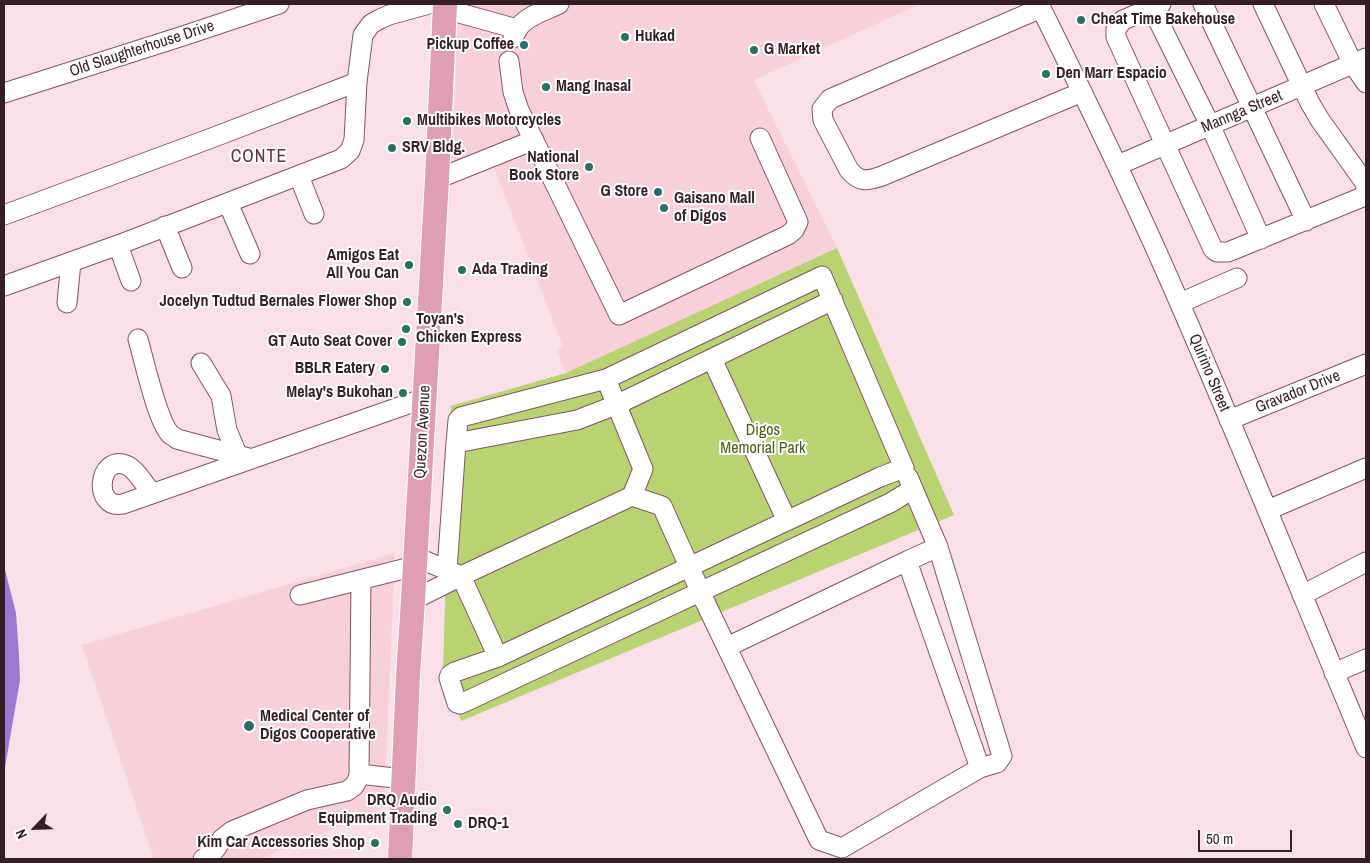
<!DOCTYPE html>
<style>
body{margin:0}
#map{position:relative;width:1370px;height:863px;overflow:hidden;background:#f8e0e6;font-family:"Archivo Narrow",sans-serif}
canvas{display:block}
.frame{position:absolute;inset:0;border:5px solid #341f25;pointer-events:none}
.north{position:absolute;left:10px;top:803px;width:50px;height:50px;-webkit-text-stroke:4px #fff;paint-order:stroke;rotate:246deg;font-size:14px;font-weight:700;line-height:20px;text-align:center;color:#341f25}
.north::after{content:'';display:block;margin:auto;width:18px;height:22px;background:#341f25;clip-path:polygon(50% 0,100% 100%,50% 72%,0 100%)}
.scale{position:absolute;left:1198px;top:830px;width:94px;height:22px;box-sizing:border-box;border:2px solid #341f25;border-top:0;padding-left:6px;font-size:15px;line-height:18px;white-space:nowrap;color:#341f25;-webkit-text-stroke:4px #fff;paint-order:stroke}
</style>
<div id="map">
<canvas width="1370" height="863"></canvas>
<div class="frame"></div>
<div class="north">N</div>
<div class="scale">50 m</div>
</div>
<script>
const ctx = document.querySelector('canvas').getContext('2d');
ctx.lineJoin = 'round';
function fillPath(path, color) { ctx.fillStyle = color; ctx.fill(path, 'evenodd'); }
function strokePath(path, color, width, dash) { ctx.strokeStyle = color; ctx.lineWidth = width; ctx.lineCap = dash ? 'butt' : 'round'; ctx.setLineDash(dash || []); ctx.stroke(path); }
function write(font, color, halo, rows, align = 'center') {
  ctx.font = font + ' "Archivo Narrow",sans-serif'; ctx.lineWidth = 4; ctx.setLineDash([]); ctx.textBaseline = 'middle'; ctx.strokeStyle = halo; ctx.fillStyle = color; for (const [text, x, y, turn = 0] of rows) {
    ctx.save(); ctx.translate(x, y); ctx.rotate((+turn || 0) * Math.PI / 180); ctx.textAlign = isNaN(turn) ? turn : align; if (halo) ctx.strokeText(text, 0, 0); ctx.fillText(text, 0, 0); ctx.restore();
  }
}
const built = new Path2D(`
 M458,4H920L754,80L837,248L566,373L557,351L563,347L494,167L452,184Z
 M395,553L384,808L260,859H154L82,645Z`);
const green = new Path2D(`
 M837,248L954,515L461,721L443,670L451,406L566,373Z`);
const water = new Path2D(`
 M4,566L16,613L19,655L20,680L4,773Z`);
const minor = new Path2D(`
 M1039,4C1088,103 1136,202 1180,304C1244,451 1304,600 1366,748
 M1161,4L1123,20L1116,29V37L1213,249L1217,252H1228L1360,198L1364,196L1366,191
 M1203,4L1306,221
 M1263,4L1310,103L1320,120L1363,180L1366,185V191
 M1324,4L1353,64L1366,83
 M1041,8L830,99L822,109L823,120L849,170C860,183 867,181 882,176L1082,92
 M1152,8L1210,125L1261,239
 M445,9L517,29
 M513,38C515,34 517,30 519,27C528,15 547,10 559,4
 M509,61L513,92L519,110L619,315L788,235L794,230L798,222L760,138
 M4,93L183,36L279,4
 M1118,165L1366,58
 M299,176L314,214
 M437,179L534,140
 M228,203L250,254
 M4,215L217,136L357,82
 M165,226L182,268
 M118,245L131,281
 M4,286L118,245L341,159L350,151L354,140L357,82L363,35L371,24L380,19L389,15L429,4
 M67,303L71,262
 M1180,303L1237,278
 M138,339C144,360 157,420 170,434C172,436 175,437 177,439L252,459
 M712,359L787,521
 M201,363L221,396L227,430L237,454
 M606,379L643,469L632,496L662,506L706,604L819,840L842,848L980,768L907,561L727,647
 M1229,420L1366,364
 M456,443L577,420L616,405L833,300
 M908,477L938,547
 M152,494C146,486 135,468 126,465C98,454 92,510 123,504L425,398
 M1268,510L1366,468
 M416,557L461,576L498,657
 M907,561L938,547L1002,756L997,763L980,768
 M447,570L456,443L458,420L461,417L606,379L822,276L904,468L880,477L498,657L455,672L450,675L449,678L457,703L460,704L469,700L890,503L913,489
 M300,595L415,566
 M1302,595L1366,562
 M413,600L461,576L632,496
 M1334,673L1366,659
 M359,774L403,779
 M203,859L213,852L217,847L222,839L232,831L307,800L347,791L354,786L358,779L359,774L361,580`);
const major = new Path2D(`
 M400,859L408,676L413,600L437,179L445,4`);
const markers = [
 [1081,20,5,"#296f64"],
 [625,37,5,"#296f64"],
 [524,45,5,"#296f64"],
 [754,50,5,"#296f64"],
 [1046,74,5,"#296f64"],
 [546,87,5,"#296f64"],
 [407,121,5,"#296f64"],
 [392,148,5,"#296f64"],
 [589,167,5,"#296f64"],
 [658,192,5,"#296f64"],
 [664,208,5,"#296f64"],
 [409,265,5,"#296f64"],
 [462,270,5,"#296f64"],
 [407,302,5,"#296f64"],
 [406,329,5,"#296f64"],
 [402,342,5,"#296f64"],
 [385,369,5,"#296f64"],
 [403,393,5,"#296f64"],
 [249,726,6,"#296f64"],
 [447,810,5,"#296f64"],
 [458,824,5,"#296f64"],
 [375,843,5,"#296f64"]
];
const poiNames = [
 ["Cheat Time Bakehouse",1091,20],
 ["Hukad",635,37],
 ["Pickup Coffee",514,45,"right"],
 ["G Market",764,50],
 ["Den Marr Espacio",1056,74],
 ["Mang Inasal",556,87],
 ["Multibikes Motorcycles",417,121],
 ["SRV Bldg.",402,148],
 ["National",579,158,"right"],
 ["Book Store",579,176,"right"],
 ["G Store",648,192,"right"],
 ["Gaisano Mall",674,199],
 ["of Digos",674,217],
 ["Amigos Eat",399,256,"right"],
 ["All You Can",399,274,"right"],
 ["Ada Trading",472,270],
 ["Jocelyn Tudtud Bernales Flower Shop",397,302,"right"],
 ["Toyan's",416,320],
 ["Chicken Express",416,338],
 ["GT Auto Seat Cover",392,342,"right"],
 ["BBLR Eatery",375,369,"right"],
 ["Melay's Bukohan",393,393,"right"],
 ["Medical Center of",260,717],
 ["Digos Cooperative",260,735],
 ["DRQ Audio",437,801,"right"],
 ["Equipment Trading",437,819,"right"],
 ["DRQ-1",468,824],
 ["Kim Car Accessories Shop",365,843,"right"]
];
const streetNames = [
 ["Old Slaughterhouse Drive",142,49,-18],
 ["Mannga Street",1242,112,-23],
 ["Quirino Street",1209,373,67],
 ["Gravador Drive",1298,392,-22],
 ["Quezon Avenue",423,432,-87]
];
const parkNames = [
 ["Digos",763,431],
 ["Memorial Park",763,449]
];
const neighbourhoodNames = [
 ["CONTE",259,157]
];
fillPath(built, '#f8d0da');
fillPath(green, '#b9d373');
fillPath(water, '#9c78d0');
strokePath(minor, '#82525f', 21);
strokePath(major, '#fff', 26);
strokePath(minor, '#fff', 19);
strokePath(major, '#de9eb3', 24);
for (const [x, y, r, color] of markers) { const dot = new Path2D(); dot.arc(x, y, r, 0, 2 * Math.PI); ctx.fillStyle = color; ctx.fill(dot); strokePath(dot, '#fff', 2); }
write('bold 16px', '#341f25', '#fff', poiNames, 'left');
write('16px', '#341f25', '#fff', streetNames);
write('16px', '#4d5c14', '#fff', parkNames);
ctx.letterSpacing = '1px';
write('18px', '#5c2f3d', '#fff', neighbourhoodNames);
ctx.letterSpacing = '0px';
</script>
